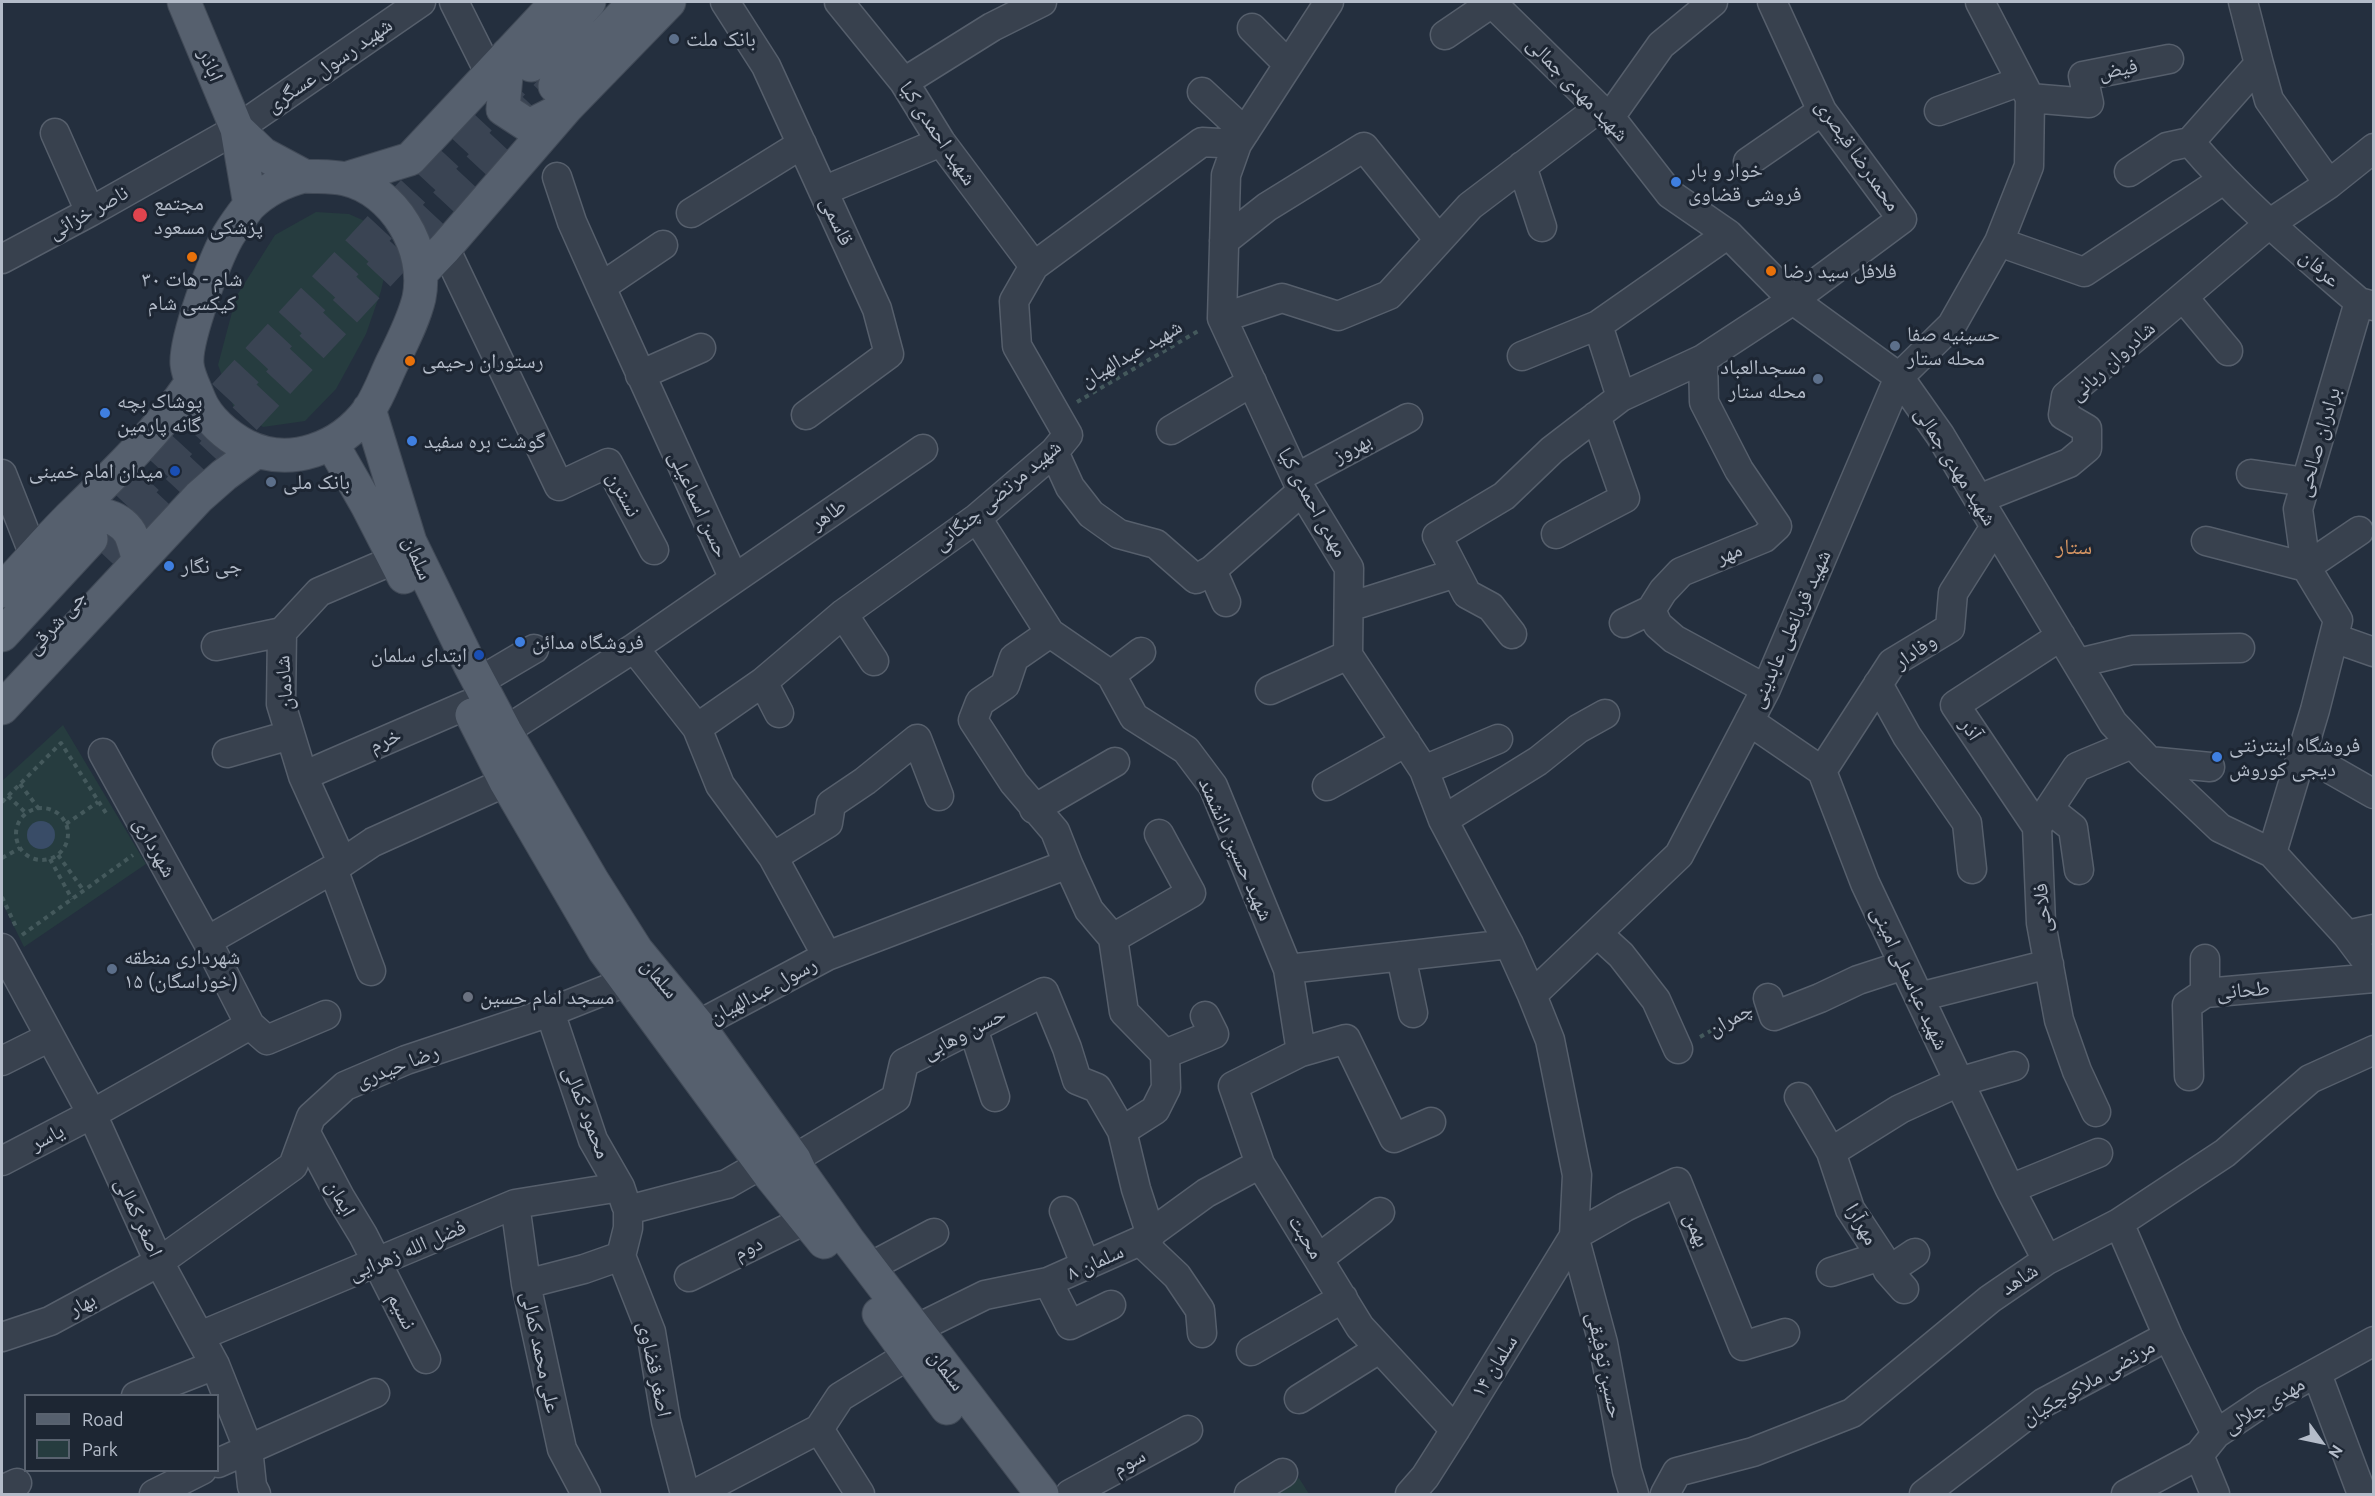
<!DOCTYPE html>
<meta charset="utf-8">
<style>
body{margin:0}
#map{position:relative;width:2375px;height:1496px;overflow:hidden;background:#242f3e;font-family:Ubuntu,sans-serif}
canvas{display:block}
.frame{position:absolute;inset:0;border:3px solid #b4bcc9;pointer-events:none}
.legend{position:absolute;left:24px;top:1394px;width:195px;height:78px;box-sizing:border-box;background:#1d2633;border:2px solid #59626f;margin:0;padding:8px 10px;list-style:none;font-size:18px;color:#b4bcc9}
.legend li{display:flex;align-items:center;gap:12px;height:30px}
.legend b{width:30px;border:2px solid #59626f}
.north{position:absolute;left:2291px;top:1412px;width:60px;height:60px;-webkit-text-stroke:4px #1d2633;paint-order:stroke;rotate:123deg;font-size:16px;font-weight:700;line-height:24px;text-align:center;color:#b4bcc9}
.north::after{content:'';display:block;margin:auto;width:21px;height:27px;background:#b4bcc9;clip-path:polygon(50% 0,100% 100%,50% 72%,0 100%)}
</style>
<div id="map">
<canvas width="2375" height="1496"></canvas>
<div class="frame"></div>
<ul class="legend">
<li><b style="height:8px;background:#56606e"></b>Road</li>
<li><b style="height:16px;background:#263c3f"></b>Park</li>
</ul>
<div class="north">N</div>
</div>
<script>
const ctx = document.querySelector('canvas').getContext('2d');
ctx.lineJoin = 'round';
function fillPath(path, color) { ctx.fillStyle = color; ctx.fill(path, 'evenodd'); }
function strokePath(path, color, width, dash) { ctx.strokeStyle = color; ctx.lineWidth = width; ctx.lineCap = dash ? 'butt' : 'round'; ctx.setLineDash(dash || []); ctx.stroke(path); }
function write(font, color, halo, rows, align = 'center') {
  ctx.font = font + ' Ubuntu,"Noto Naskh Arabic",sans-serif'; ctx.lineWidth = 6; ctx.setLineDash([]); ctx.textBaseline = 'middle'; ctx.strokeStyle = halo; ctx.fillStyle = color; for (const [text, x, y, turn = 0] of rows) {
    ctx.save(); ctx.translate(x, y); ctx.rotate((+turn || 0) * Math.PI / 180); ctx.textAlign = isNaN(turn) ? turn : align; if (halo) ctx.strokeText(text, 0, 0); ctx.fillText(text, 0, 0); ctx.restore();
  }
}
const green = new Path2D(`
 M316,212L349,214L369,223L385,245L386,269L381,291L366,334L336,389L305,421L263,427L234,408L218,365L236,297L275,235Z
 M63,725L146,864L24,947L2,902V781Z
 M1299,1478L1309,1494H1273Z`);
const water = new Path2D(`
 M27 835a14 14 0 1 1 28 0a14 14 0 1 1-28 0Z`);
const majorTunnel = new Path2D(`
 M91,539L517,79
 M111,562L555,86`);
const path = new Path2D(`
 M1077,402L1200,330
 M20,784L39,809
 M8,796L27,814
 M2,802L61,743L106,813
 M16 834a26 26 0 1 1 52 0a26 26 0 1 1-52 0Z
 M66,824L98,802
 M58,855L84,891
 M2,858L20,848
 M50,859L72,899
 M2,897L17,929
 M22,935L133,855
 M1700,1037L1748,1010`);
const minor = new Path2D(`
 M454,2L490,74
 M725,2L766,66L877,309L889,354L806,415
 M839,2L904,82L941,142L1034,266
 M1329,2L1237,144L1226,175L1222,318L1302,491L1349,568L1348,655L1424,770L1443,820L1509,944L1532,995
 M1491,2L1599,108L1610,117L1670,194L1728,234L1793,300L1899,377L1940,435L2113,723L2149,761L2220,828L2272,853L2347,935L2374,971
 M2243,2L2259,64L2190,142C2242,203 2299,250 2359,302L2374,306
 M1252,28L1288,64
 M1445,35L1492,3
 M2259,64L2269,100L2329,184
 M904,82L992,27L1042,2
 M1202,92L1245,132
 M2030,98L2089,103L2083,76L2169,59
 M1939,111L2021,81
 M1610,117L1661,45L1713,2
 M55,133L90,212
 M1748,162L1822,111
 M1522,166L1542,227
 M2129,172L2167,147L2190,142
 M823,191L941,142
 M691,213L802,144
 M1224,241L1267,207L1364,147L1439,240
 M1999,242L2084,272L2223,180
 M445,248L559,486L608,463L654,550
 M2,259L90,212L237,129L421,2
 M601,287L663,245
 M2183,297L2228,351
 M1222,318L1282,298L1338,316L1389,295L1470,206L1599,108
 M1598,325L1621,397
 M1522,356L1598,325L1728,234
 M1703,359L1704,402L1739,470L1777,526L1764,538L1681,572L1663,591L1651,610L1658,625L1674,639L1766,689
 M640,375L701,348
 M1171,430L1252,382
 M1054,452L1070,487L1091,514L1119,534L1156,544L1196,579L1212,570L1302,491
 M2,474L34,555
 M2251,474L2306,482
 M1296,478L1408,418
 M1979,499L2069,463L2087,448V429L2063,415L2066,396L2269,224L2329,184L2374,148
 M977,518L1050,633L1111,675L1134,717L1186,750L1213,786L1288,969L1301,1052
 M1556,534L1625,498L1596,416
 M2206,541L2306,567L2359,531
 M1212,570L1226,602
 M734,579L923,449
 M1349,607L1456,573
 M843,614L874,661
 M1624,623L1651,610
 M1050,633L1014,658L1005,685L980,702L973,720L1014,783L1055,831L1068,864
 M1512,634L1491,607L1467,594L1437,536L1504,496L1552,450L1621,397L1703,359L1793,300L1902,219L1822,111L1772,2
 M2334,638L2374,652
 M216,646L282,632
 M634,648L697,728L720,785L773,857L827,956L1068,864L1089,910L1113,938L1124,1012L1165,1054L1166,1088L1155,1110L1122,1131
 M2078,663L2132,650L2240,648
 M1111,675L1141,652
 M478,682L534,649
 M763,682L779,713
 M1878,684L1907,736L1967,823L1972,869
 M1270,690L1348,655
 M1749,721L1822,771L1865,883L2010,1189L2047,1260
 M697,728L763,682L843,614L977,518L1054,452L1068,435L1017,346L1014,301L1034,266L1202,142L1237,144
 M505,731L634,648L734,579L601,287L572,222L557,177
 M103,753L207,941
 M227,753L290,735
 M2302,753L2374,794
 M2149,761L2210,767
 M1424,770L1498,739
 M1822,771L1892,663L1950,628L1953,593L1994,528
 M303,776L467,705
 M1327,786L1406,742
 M1034,809L1115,762
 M2049,809L2073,828L2079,870
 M1443,820L1538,761L1578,729L1605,714
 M2037,827L1955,705L2061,636
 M2272,853L2315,710L2338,620L2306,567L2298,509L2359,302
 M773,857L828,823L831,804L865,781L917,739L939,796
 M342,862L303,776L281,704L282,632L319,592L396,559
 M333,869L371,971
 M1598,934L1621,955L1656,1000L1678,1049
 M2347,935L2374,929
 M1113,938L1191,893L1159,834
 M2,948L92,1114L159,1262L215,1365L248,1448L252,1486L256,1494
 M1401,956L1413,1013
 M1288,969L1509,944
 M2205,993V959
 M1919,997L2049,964
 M1768,998L1774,1016L1820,998L1858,980L1904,965
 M550,1012L593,1140L620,1187L626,1205
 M250,1025L267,1040L326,1015
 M698,1025L827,956
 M973,1028L995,1097
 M1165,1054L1214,1034L1205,1016
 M2,1061L50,1037
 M2189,1076L2187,1005L2205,993L2374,978
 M1799,1097L1831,1152L1850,1209L1881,1256L1888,1271L1904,1289
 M2096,1112L2077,1071L2059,1020L2041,923L2037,827L2077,767L2132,744
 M1431,1122L1394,1138L1346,1039L1301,1052L1233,1086L1260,1164L1360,1327L1455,1430
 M306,1133L340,1197L363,1235L426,1359
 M1831,1152L1900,1109L1959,1082L2014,1066
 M794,1159L896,1098L904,1063L1044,992L1067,1048L1077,1080L1097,1088L1122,1131L1136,1189L1151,1235
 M2,1161L92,1114L250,1025L207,941L333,869L373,842L506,782
 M2010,1189L2098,1153
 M515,1204L526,1284L562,1449L586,1494
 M1064,1211L1086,1266
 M2119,1223L2168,1336L2216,1434
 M1140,1241L1177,1276L1200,1310L1202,1333
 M1319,1258L1380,1212
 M870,1267L934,1233
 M1888,1271L1915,1253
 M1831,1272L1881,1256
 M689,1277L807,1219
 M1048,1282L1070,1325L1111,1305
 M526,1284L584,1269L621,1256
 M916,1329L985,1295L1048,1282L1140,1241L1206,1193L1260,1164
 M200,1336L515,1204L620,1187
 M2,1337L50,1321L159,1262L293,1166L311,1117L345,1086L406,1060L550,1012L628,981
 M1251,1351L1343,1298
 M2317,1374L2362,1494
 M136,1396L215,1365
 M1299,1399L1379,1349
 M218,1463L375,1393
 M2,1490L17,1483
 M154,1494L202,1470
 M685,1494L666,1421L651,1332L621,1256L628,1228V1210L727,1184L762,1164
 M695,1494L819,1429
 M860,1494L819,1429L840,1397L907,1356
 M1070,1494L1188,1430
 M1249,1494L1283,1473
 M1410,1494L1425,1477L1455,1430L1574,1236L1625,1207L1677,1182L1743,1346L1785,1333
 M1634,1494L1627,1471L1603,1343L1574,1236L1577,1175L1550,1040L1532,995L1679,855L1766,689L1899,377L1952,325L1999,242L2029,166L2030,98L1980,2
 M1665,1494L1677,1472L1753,1452L1852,1413L1990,1299L2047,1260L2119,1223L2225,1153L2310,1079L2374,1050
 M1924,1494L2043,1403L2168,1336
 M2126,1494L2199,1455
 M2215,1494L2199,1455L2216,1434L2265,1401L2374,1341`);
const major = new Path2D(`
 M184,2L237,129L250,205
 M508,54L503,109L529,126L563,109
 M531,65L589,2
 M555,86L635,2
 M237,129L263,154L304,176
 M304,176C317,177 332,176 345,179C394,190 429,249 419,298C414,319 404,338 395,357C386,374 380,394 369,410C341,448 290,468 246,446C227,436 207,419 199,399C195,388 188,376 187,364C185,339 215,259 228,236C234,226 242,215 249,206C264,191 284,181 304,176Z
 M345,179L410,159L557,2
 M421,273L445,248L567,107L669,2
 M369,409L410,542L470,665L505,731L592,880L637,951L698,1025L794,1159L800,1172L848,1240L1042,1494
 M332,444L367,505L404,577
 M70,517C89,511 118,513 130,533C134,541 136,552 139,560
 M2,591C24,566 46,541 70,517C114,474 157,433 192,382
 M2,635L91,539
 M2,708L199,497L224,475L257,451
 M472,715L506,782L604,950L769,1174L824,1242
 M879,1314L947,1408`);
const markers = [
 [674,39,6,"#5c6f8a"],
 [1676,182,6,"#3f7fe0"],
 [140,215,8,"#e0444e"],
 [192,257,6,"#e8710a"],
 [1771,271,6,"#e8710a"],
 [1895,346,6,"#5c6f8a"],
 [410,361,6,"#e8710a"],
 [1818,379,6,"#5c6f8a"],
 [105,413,6,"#3f7fe0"],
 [412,441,6,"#3f7fe0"],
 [175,471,6,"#1a4fb4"],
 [271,482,6,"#5c6f8a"],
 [169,566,6,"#3f7fe0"],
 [520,642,6,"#3f7fe0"],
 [479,655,6,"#1a4fb4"],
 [2217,757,6,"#3f7fe0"],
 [112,969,6,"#5c6f8a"],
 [468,997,6,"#6b7280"]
];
const poiNames = [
 ["بانک ملت",686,39],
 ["خوار و بار",1688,170],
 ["فروشی قضاوی",1688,194],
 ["مجتمع",154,203],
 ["پزشکی مسعود",154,227],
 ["فلافل سید رضا",1783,271],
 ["۳۰ شام - هات",192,279,"center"],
 ["کیکسی شام",192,303,"center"],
 ["حسینیه صفا",1907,334],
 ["محله ستار",1907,358],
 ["رستوران رحیمی",422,361],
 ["مسجدالعباد",1806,367,"right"],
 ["محله ستار",1806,391,"right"],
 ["پوشاک بچه",117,401],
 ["گانه پارمین",117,425],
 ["گوشت بره سفید",424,441],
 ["میدان امام خمینی",163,471,"right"],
 ["بانک ملی",283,482],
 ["جی نگار",181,566],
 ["فروشگاه مدائن",532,642],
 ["ابتدای سلمان",467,655,"right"],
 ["فروشگاه اینترنتی",2229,745],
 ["دیجی کوروش",2229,769],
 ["شهرداری منطقه",124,957],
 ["۱۵ (خوراسگان)",124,981],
 ["مسجد امام حسین",480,997]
];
const streetNames = [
 ["اباذر",211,65,67],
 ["شهید رسول عسگری",329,65,-35],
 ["فیض",2118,69,-11],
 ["شهید مهدی جمالی",1578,89,46],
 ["شهید احمدی کیا",938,133,56],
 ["محمدرضا قیصری",1858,155,55],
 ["ناصر خزائی",88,212,-29],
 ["قاسمی",837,221,65],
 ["عرفان",2320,268,41],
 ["شهید عبدالهیان",1131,353,-30],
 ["شادروان ربانی",2112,361,-42],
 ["برادران صالحی",2318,442,-74],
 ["بهروز",1352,448,-28],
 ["شهید مهدی جمالی",1956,466,58],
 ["نسترن",624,494,62],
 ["شهید مرتضی چنگانی",997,495,-40],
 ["مهدی احمدی کیا",1313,502,61],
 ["حسن اسماعیلی",699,504,65],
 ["طاهر",828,514,-34],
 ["مهر",1729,553,-22],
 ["سلمان",418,558,67],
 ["جی شرقی",56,622,-48],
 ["شهید قربانعلی عابدینی",1790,629,-66],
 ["وفادار",1915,651,-34],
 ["شادمان",284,683,-94],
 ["آذر",1971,729,57],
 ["خرم",385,740,-23],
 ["شهرداری",155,847,61],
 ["شهید حسین دانشمند",1236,849,66],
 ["فلاحی",2042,908,-95],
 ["سلمان",660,978,50],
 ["شهید عباسعلی امینی",1910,978,65],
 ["رسول عبدالهیان",763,990,-28],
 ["طحانی",2243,990,-5],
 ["چمران",1730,1019,-29],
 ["حسن وهابی",964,1033,-27],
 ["رضا حیدری",397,1066,-21],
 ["محمود کمالی",587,1112,69],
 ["یاسر",47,1137,-27],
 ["ایمان",341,1198,60],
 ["اصغر کمالی",139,1217,65],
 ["مهرآرا",1862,1224,60],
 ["بهمن",1697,1230,68],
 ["محبت",1306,1237,58],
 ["دوم",748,1248,-26],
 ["فضل الله زهرایی",407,1250,-23],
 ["سلمان ۸",1095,1262,-24],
 ["شاهد",2019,1279,-34],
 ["بهار",82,1304,-28],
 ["نسیم",402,1311,63],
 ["علی محمد کمالی",541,1352,78],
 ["حسین توفیقی",1605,1365,78],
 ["سلمان ۱۴",1494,1366,-58],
 ["اصغر قضاوی",655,1369,78],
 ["سلمان",947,1370,53],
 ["مرتضی ملاکوچکیان",2088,1382,-30],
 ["مهدی جلالی",2264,1405,-31],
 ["سوم",1129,1462,-29]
];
const neighbourhoodNames = [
 ["ستار",2074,547]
];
fillPath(green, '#263c3f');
fillPath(water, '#394c67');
strokePath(majorTunnel, '#3a4453', 33, [33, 16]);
strokePath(minor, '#565f6c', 31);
strokePath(major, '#414a57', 35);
strokePath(path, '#44595c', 4, [4.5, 4.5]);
strokePath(minor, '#38414e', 28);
strokePath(major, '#56606e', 33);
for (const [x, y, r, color] of markers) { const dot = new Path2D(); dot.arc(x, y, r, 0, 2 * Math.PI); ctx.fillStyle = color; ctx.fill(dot); strokePath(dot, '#1d2633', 2); }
write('21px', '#b4bcc9', '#1d2633', poiNames, 'left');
write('21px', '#b4bcc9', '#1d2633', streetNames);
write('22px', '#d59563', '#1d2633', neighbourhoodNames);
</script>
